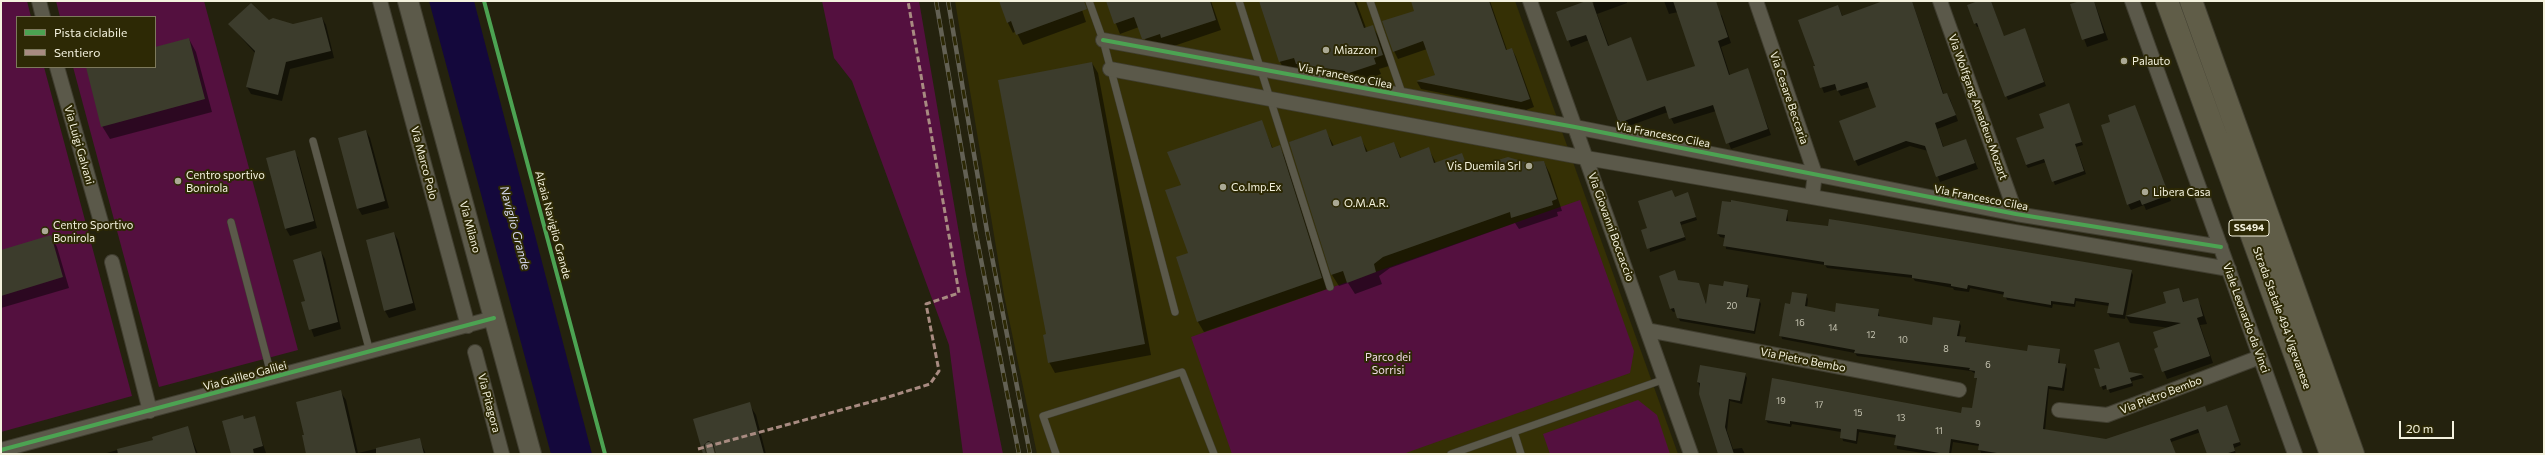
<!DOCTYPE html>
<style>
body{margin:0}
#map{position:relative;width:2545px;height:455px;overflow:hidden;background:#24220e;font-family:Commissioner,sans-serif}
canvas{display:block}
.frame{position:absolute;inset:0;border:2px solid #f4f2de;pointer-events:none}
.legend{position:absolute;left:16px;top:16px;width:140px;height:52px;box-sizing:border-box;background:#2d2905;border:1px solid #7d795c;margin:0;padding:5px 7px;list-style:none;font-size:12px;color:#f4f2de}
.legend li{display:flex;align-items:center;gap:8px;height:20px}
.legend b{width:20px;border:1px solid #7d795c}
.scale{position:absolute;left:2399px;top:421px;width:55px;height:18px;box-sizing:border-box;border:2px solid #f4f2de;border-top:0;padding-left:5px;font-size:12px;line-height:14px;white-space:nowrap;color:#f4f2de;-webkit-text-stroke:3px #2d2905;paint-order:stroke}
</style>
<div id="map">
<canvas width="2545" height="455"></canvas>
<div class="frame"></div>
<ul class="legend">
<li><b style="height:5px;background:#4ca352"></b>Pista ciclabile</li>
<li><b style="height:5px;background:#a88b81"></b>Sentiero</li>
</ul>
<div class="scale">20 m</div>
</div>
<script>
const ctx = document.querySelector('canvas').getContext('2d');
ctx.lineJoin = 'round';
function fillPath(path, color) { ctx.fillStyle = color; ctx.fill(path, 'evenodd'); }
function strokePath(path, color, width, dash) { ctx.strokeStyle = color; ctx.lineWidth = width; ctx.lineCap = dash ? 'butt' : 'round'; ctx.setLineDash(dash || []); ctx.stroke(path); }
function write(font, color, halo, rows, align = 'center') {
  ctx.font = font + ' Commissioner,sans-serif'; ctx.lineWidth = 4; ctx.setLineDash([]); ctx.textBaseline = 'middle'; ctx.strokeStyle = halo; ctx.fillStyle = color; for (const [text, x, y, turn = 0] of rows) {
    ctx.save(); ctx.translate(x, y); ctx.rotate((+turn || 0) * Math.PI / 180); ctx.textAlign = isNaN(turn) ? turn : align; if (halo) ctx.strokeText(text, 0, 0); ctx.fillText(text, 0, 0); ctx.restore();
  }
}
const built = new Path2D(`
 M955,1H1515L1678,454H1037L1004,295Z`);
const green = new Path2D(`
 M1,1H27L31,17H17V67H44L132,396L1,432Z
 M56,1H204L298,350L159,387L73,67H155V17H60Z
 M822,1H919L966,274L1003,454H963L949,345L852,81L834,58Z
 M1580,200L1634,351L1630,373L1403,454H1232L1191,337Z
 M1638,400L1657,415L1670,454H1550L1543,434Z`);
const water = new Path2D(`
 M429,1H474L592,454H551Z`);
const shadow = new Path2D(`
 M1000,1H1079L1086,22L1023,45L1016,31L1013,33L1008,23Z
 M1107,1H1211L1221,30L1168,48L1165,44L1149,48L1139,27L1120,34Z
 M1260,1H1356L1366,28L1372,26L1379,37L1389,66L1379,69L1381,74L1353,84L1303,74L1300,68L1286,73L1280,62Z
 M1412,1H1490L1507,50L1512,49L1516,57L1534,107L1526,110L1421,89L1417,82L1436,75L1427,49L1398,59L1394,51L1416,11Z
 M1591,1L1594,5L1593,1H1627V3L1597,14L1609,46L1631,39L1647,82L1696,66L1678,12L1669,14L1664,1H1709L1722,16L1731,43L1721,47L1730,75L1747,70L1771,135L1731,149L1716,111L1674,124L1668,112L1623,128L1589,40L1571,47L1558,12Z
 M1886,1H1912L1944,95L1947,94L1950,99L1958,121L1937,129L1944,148L1966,140L1978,169L1940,182L1928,151L1910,146L1858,166L1855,160L1877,108L1870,87L1841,96L1837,89L1824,93L1814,67L1838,6L1843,17Z
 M1981,1H1991L2004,37L2026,33L2046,86L2008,100L1980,26L1977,27L1975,23Z
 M2083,1H2094L2108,40L2087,47L2072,5Z
 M322,18L326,25L334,58L290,69L282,101L251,94L247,87L255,53L230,25L269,21L293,25Z
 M189,39L196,52L212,112L110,139L102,126L87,67H155V48Z
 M1092,63L1098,73L1151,355L1055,373L1049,362L1047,335Z
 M2135,106L2171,201L2146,210L2144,205L2131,210L2128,204L2112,122Z
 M2070,108L2083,145L2076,147L2086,174L2055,185L2046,162L2028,168L2026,165L2045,129Z
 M1261,121L1273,149L1279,146L1285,157L1327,289L1204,332L1198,322L1177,258L1189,253L1182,185Z
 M1325,130L1334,146L1360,137L1368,152L1394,143L1401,158L1428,148L1436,163L1461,154L1469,170L1544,162L1550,174L1562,211L1557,212L1558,216L1519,229L1515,223L1390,268L1379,276L1382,284L1355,294L1348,283L1339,286L1332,275L1290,142Z
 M366,131L370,138L389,208L362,215L358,208Z
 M294,151L298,158L317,228L290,236L286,229L267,159Z
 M1688,193L1697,220L1681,225L1686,240L1650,252L1648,228L1675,198Z
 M1787,211L1788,222L2131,271L2133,275L2125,319L2110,317L2108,313L2109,306L2076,301L2075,307L2053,304L2052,308L2007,300L2005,295L1970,288L1969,292L1954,290L1953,288L1915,281L1913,278L1827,268L1825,265L1726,249L1725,238L1720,237L1718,234Z
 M394,233L398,240L416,310L389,318L385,311L367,241Z
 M51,236L57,247L69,288L1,308V251Z
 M321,252L325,259L341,329L314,337L302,303L306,302Z
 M1661,277L1699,284L1707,306L1723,287L1747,286L1749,289L1747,299L1759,300L1761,304L1755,334L1680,321L1676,311L1673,312L1671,309Z
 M2178,289L2184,302L2197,299L2201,306L2207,324L2200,325L2213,363L2167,379L2155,349L2159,348L2170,328L2130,323L2126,316L2168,304Z
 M1806,295L1808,299L1807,308L1836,313L1878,310L1880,318L1933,327L1959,322L1961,326L1959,337L1965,338L1967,343L2028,353L2059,350L2060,365H2065L2067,369L2064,391L2049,389L2045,431L2091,454H1988L1981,453L1979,446L1953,442L1951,454H1929L1897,449L1896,438L1859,432L1857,444L1843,441L1841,432L1792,424L1791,427L1768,423L1766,420L1962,414L1973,410L1977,381L1976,374L1971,371L1857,356L1855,353L1782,339L1781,335L1791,305Z
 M2119,344L2129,374L2142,375L2144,378L2132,381L2133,386L2110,393L2108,388L2103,390L2095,369L2102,370Z
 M1745,374L1747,378L1742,404L1730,401L1727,431L1733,449L1742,448L1745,454H1720L1698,382Z
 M340,391L346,400L358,453L419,439L426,454H308Z
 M749,404L756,415L766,454H723L721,447L707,451L700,439Z
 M2227,406L2241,445L2234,448L2236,454H2208L2201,432L2171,442L2175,454H2111L2205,407L2207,413Z
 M243,417L245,420L254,418L266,453L232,454Z
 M187,427L198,454H103L154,440Z`);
const building = new Path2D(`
 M999,1H1084L1087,9L1016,35L1011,21L1007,23Z
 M1106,1H1210L1216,20L1161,38L1160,34L1145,39H1142L1134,17L1114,24Z
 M1259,1H1354L1364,28L1373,25L1383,55L1374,58L1376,64L1346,74L1345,71L1296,64L1294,58L1279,62Z
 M1411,1H1489L1506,50L1512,48L1530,99L1521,102L1416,81L1435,75L1423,41L1393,52L1382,21L1414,11Z
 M1586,1H1592L1608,46L1631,37L1647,81L1695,66L1673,1H1716L1728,37L1718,41L1729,75L1748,68L1768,129L1726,144L1713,105L1669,119L1665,106L1619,123L1586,35L1567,41L1556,12Z
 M1883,1H1912L1943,94L1947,93L1956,115L1935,123L1943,147L1966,139L1975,163L1936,177L1925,146L1906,141L1854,161L1839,121L1876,107L1867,82L1837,91L1835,84L1820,88L1813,66H1815L1798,20L1838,5L1842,16Z
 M1978,1H1991L2004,36L2025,28L2044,82L2005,97L1977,23L1974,24L1967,5Z
 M2080,1H2094L2104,33L2082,40L2070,4Z
 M251,3L269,20L273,18L293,24L322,17L331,51L286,62L278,95L246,87L255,51L228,24Z
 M189,38L205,99L101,127L86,67H155V47Z
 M1092,62L1145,344L1048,363L1043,335L1046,334L998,80Z
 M2069,103L2082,142L2075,144L2084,171L2052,182L2044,159L2026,165L2016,138L2044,128L2039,114Z
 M2135,105L2169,195L2142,205L2140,200L2127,205L2101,125L2110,122L2108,115Z
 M1262,120L1272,148L1280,145L1322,278L1197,322L1176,257L1188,253L1165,190L1181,185L1167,152Z
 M1326,129L1332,146L1361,136L1366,152L1394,142L1400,158L1429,147L1434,163L1462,153L1468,169L1508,157L1525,162L1544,161L1557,199L1552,201L1553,205L1511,218L1510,212L1383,257L1374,264L1376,272L1347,283L1343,271L1331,275L1289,142Z
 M366,130L385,201L357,209L338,138Z
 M295,150L314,221L285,229L266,158Z
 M1672,190L1675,197L1688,192L1696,217L1680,222L1685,237L1647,249L1641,230L1647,228L1638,201Z
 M1731,200L1788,210L1786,221L1828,226L1829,219L1867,225L2132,270L2123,315L2107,313L2109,303L2075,298L2074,304L2051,301V305L2003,297L2004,292L1968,285L1967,289L1951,286V284L1912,278V275L1824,265V262L1723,246L1725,235L1717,234L1722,201L1731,202Z
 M394,232L413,303L384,311L366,240Z
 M51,235L63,277L1,296V250Z
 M321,251L338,322L309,330L301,302L305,301L293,260Z
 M1675,270L1678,280L1699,283L1706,304L1709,284L1723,286L1724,281L1748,285L1746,297L1760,299L1754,331L1677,318L1674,308L1670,309L1659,276Z
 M2179,288L2183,302L2198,298L2203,316L2197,318L2210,356L2162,372L2154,349L2158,347L2153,332L2181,323L2125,316L2166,303L2163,292Z
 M1792,292L1807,294L1805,306L1835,312L1836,303L1879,309L1878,316L1932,325L1933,317L1960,321L1957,336L1966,337L1965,342L2027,351L2028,345L2060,349L2058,363L2066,364L2062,388L2048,386L2043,429L2106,439L2205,406L2207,412L2227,405L2240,442L2233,444L2235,451L2225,454H2207L2198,429L2170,439L2176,454H2003L1978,450L1979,444L1951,439L1949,454H1945L1894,445L1896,435L1857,429L1856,441L1840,438L1841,429L1790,421V424L1765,420L1772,378L1961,413L1962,407L1972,408L1977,378H1974L1975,371L1969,370L1970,368L1854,353L1855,350L1779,336L1785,303L1790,304Z
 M2119,342L2129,372L2143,374L2130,378L2132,383L2107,390L2106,385L2100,387L2094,368L2100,369L2094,350Z
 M1700,365L1746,373L1740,401L1729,399L1725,427L1734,454H1718L1699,394L1700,383L1697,382Z
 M341,390L356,454H306L302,435H304L296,402Z
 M750,402L764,454H716L713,443L708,441L704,445L706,454H703L693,419Z
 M243,415L244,419L255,416L263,446L253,449L254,454H231L222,421Z
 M188,426L196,454H118L117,449L153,440L152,437Z
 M420,438L424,454H376V448Z`);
const lane = new Path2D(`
 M1089,1L1103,40L1175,312
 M1239,1L1330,287
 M1370,1L1403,96
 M313,141L370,352
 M231,222L272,378
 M1514,432L1521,454
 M709,446L711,454
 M1056,454L1043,416L1182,372L1214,454
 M1451,454L1665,379`);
const street = new Path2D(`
 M39,1L43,17
 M380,1L468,326
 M1530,1L1691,454
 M1756,1L1815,174L1812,197
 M1940,1L2016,214
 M2132,1L2295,454
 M1103,40L1575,127L2016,214L2221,247
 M57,67L101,222
 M1110,69L1586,158L2229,269
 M112,262L150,411
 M1647,330L1959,390
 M475,352L502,454
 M2059,410L2107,415L2260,357
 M1,450L494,318`);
const secondary = new Path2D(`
 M408,1L531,454`);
const primary = new Path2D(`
 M2167,1L2331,454
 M2191,1L2353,454`);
const rail = new Path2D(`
 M936,1L976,234L1019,454
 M948,1L987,231L1030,454`);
const quiet = new Path2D(`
 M698,449L885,398L930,384L939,371L926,304L959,293L908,1`);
const cycleway = new Path2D(`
 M484,1L605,454
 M1103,40L1575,127L2016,214L2221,247
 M1,450L494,318`);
const markers = [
 [1326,50,4,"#aba995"],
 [2124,61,4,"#aba995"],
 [1529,166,4,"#aba995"],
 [178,181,4,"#aba995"],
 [1223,187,4,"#aba995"],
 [2145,192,4,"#aba995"],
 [1336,203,4,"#aba995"],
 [45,231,4,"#aba995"]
];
const numberNames = [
 ["20",1732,306],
 ["16",1800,323],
 ["14",1833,328],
 ["12",1871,335],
 ["10",1903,340],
 ["8",1946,349],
 ["6",1988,365],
 ["19",1781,401],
 ["17",1819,405],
 ["15",1858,413],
 ["13",1901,418],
 ["9",1978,424],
 ["11",1939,431]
];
const shields = [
 [2249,228,40]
];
const shieldNames = [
 ["SS494",2249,228]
];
const poiNames = [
 ["Miazzon",1334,50],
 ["Palauto",2132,61],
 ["Vis Duemila Srl",1521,166,"right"],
 ["Centro sportivo",186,175],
 ["Bonirola",186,188],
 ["Co.Imp.Ex",1231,187],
 ["Libera Casa",2153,192],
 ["O.M.A.R.",1344,203],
 ["Centro Sportivo",53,225],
 ["Bonirola",53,238]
];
const streetNames = [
 ["Via Francesco Cilea",1345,76,11],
 ["Via Cesare Beccaria",1789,98,71],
 ["Via Wolfgang Amadeus Mozart",1978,107,70],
 ["Via Francesco Cilea",1663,135,11],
 ["Via Luigi Galvani",79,145,74],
 ["Via Marco Polo",424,163,75],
 ["Via Francesco Cilea",1981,198,11],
 ["Alzaia Naviglio Grande",553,225,75],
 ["Via Milano",470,227,75],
 ["Via Giovanni Boccaccio",1611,227,70],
 ["Viale Leonardo da Vinci",2246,318,70],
 ["Strada Statale 494 Vigevanese",2282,318,70],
 ["Via Pietro Bembo",1803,360,11],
 ["Via Galileo Galilei",245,376,-15],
 ["Via Pietro Bembo",2161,395,-21],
 ["Via Pitagora",489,403,75]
];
const parkNames = [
 ["Parco dei",1388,357],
 ["Sorrisi",1388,370]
];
const waterNames = [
 ["Naviglio Grande",515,228,75]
];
fillPath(built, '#353005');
fillPath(green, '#54103f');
fillPath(water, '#14083c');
fillPath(shadow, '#0007');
fillPath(building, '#3c3c2c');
strokePath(lane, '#403e30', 8);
strokePath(street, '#403e30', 16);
strokePath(secondary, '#403e30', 22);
strokePath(primary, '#403e30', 24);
strokePath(lane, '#5b594a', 7);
strokePath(street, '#5b594a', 14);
strokePath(secondary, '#5c5a4a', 20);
strokePath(primary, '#605d48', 22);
strokePath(rail, '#636154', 4.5);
strokePath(rail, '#2d2905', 3, [9]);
strokePath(quiet, '#a88b81', 3, [6, 3]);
strokePath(cycleway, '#4ca352', 4);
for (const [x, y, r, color] of markers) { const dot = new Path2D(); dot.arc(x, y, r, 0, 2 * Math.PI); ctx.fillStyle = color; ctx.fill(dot); strokePath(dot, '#2d2905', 1.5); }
write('9px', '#c6c4b2', null, numberNames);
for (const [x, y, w] of shields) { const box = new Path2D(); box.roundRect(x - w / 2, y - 8, w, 16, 3); ctx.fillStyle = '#2d2905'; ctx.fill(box); strokePath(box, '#f4f2de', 1); }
write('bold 10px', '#f4f2de', null, shieldNames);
write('11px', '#f4f2de', '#2d2905', poiNames, 'left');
write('11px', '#f4f2de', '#2d2905', streetNames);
write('11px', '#f1d9e7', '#2d2905', parkNames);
write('italic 12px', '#d5d7ee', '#2d2905', waterNames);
</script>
